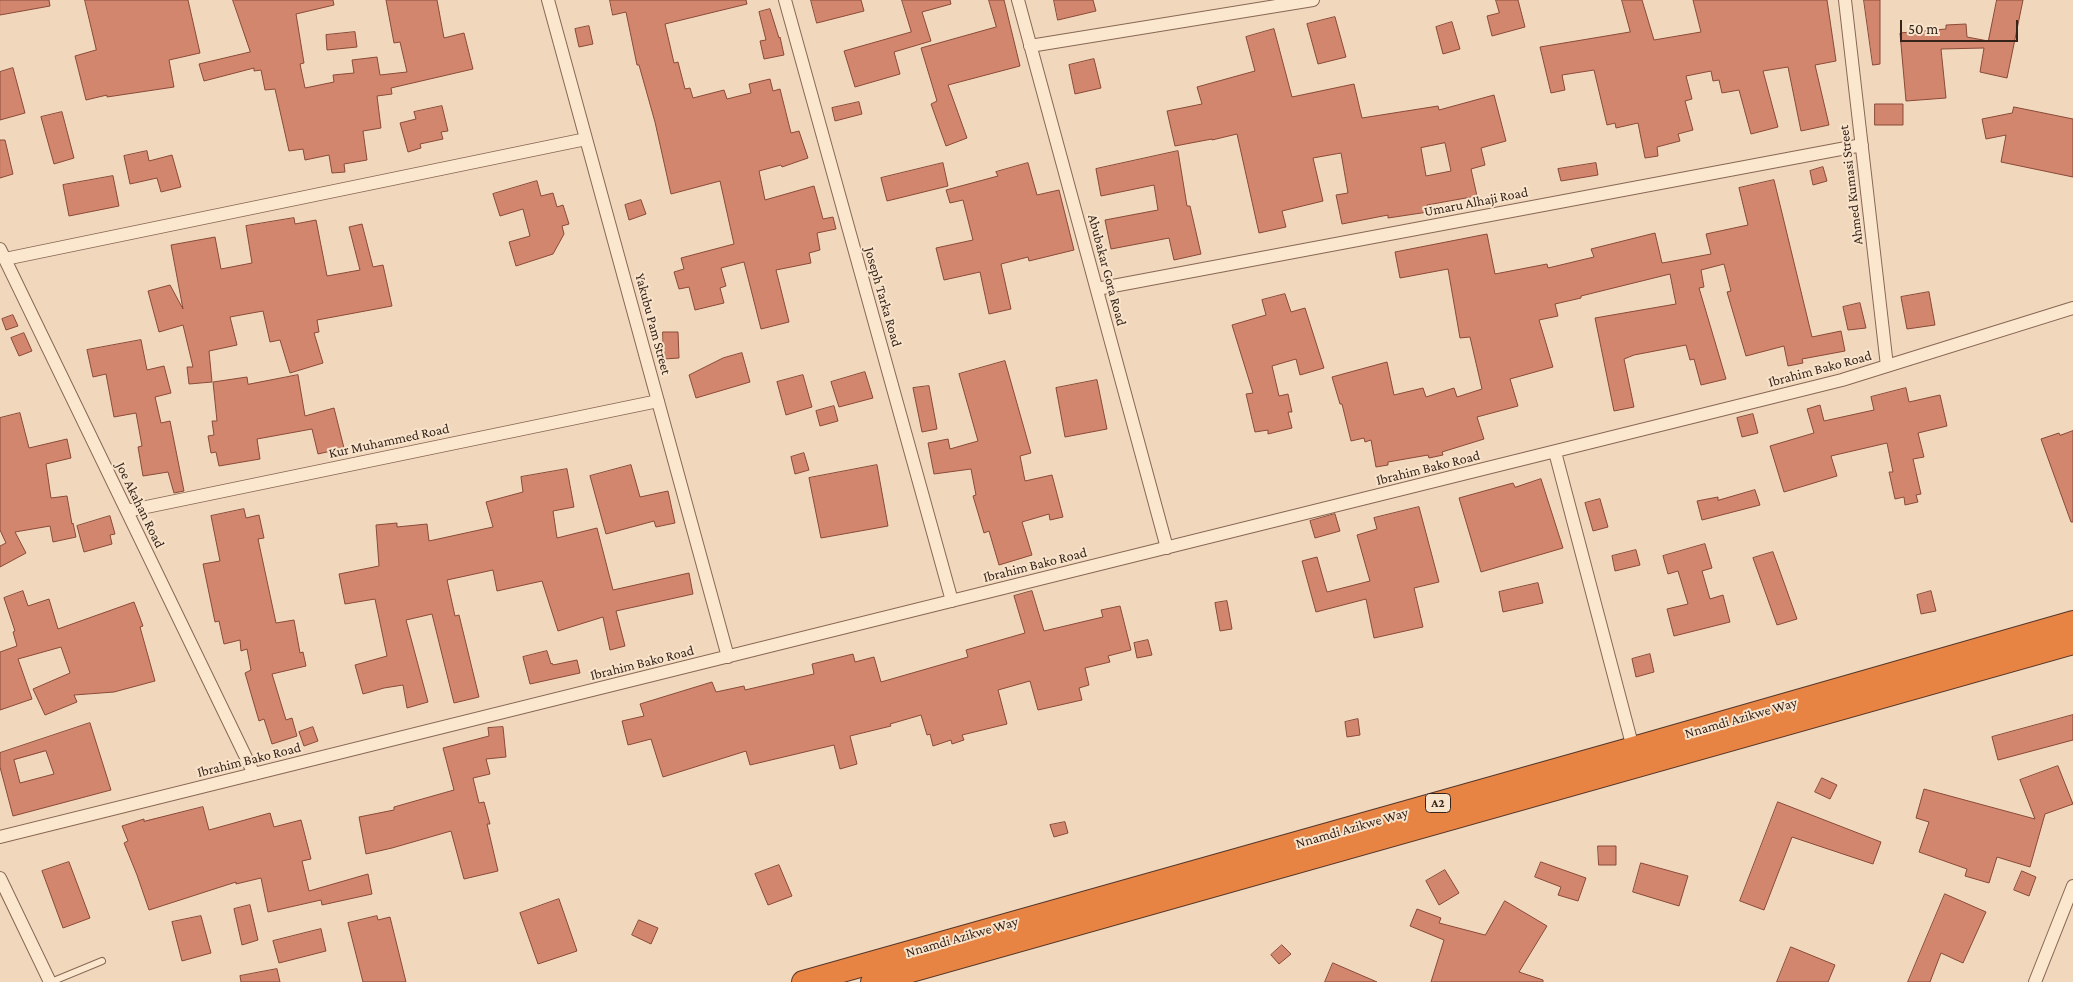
<!DOCTYPE html>
<style>
body{margin:0}
#map{position:relative;width:2073px;height:982px;overflow:hidden;background:#f1d7bb;font-family:"Crimson Pro",serif}
canvas{display:block}
.scale{position:absolute;left:1900px;top:20px;width:118px;height:22px;box-sizing:border-box;border:2px solid #36231a;border-top:0;padding-left:6px;font-size:15px;line-height:18px;white-space:nowrap;color:#36231a;-webkit-text-stroke:4px #f8e3cb;paint-order:stroke}
</style>
<div id="map">
<canvas width="2073" height="982"></canvas>
<div class="scale">50 m</div>
</div>
<script>
const ctx = document.querySelector('canvas').getContext('2d');
ctx.lineJoin = 'round';
function fillPath(path, color) { ctx.fillStyle = color; ctx.fill(path, 'evenodd'); }
function strokePath(path, color, width, dash) { ctx.strokeStyle = color; ctx.lineWidth = width; ctx.lineCap = dash ? 'butt' : 'round'; ctx.setLineDash(dash || []); ctx.stroke(path); }
function write(font, color, halo, rows, align = 'center') {
  ctx.font = font + ' "Crimson Pro",serif'; ctx.lineWidth = 4; ctx.setLineDash([]); ctx.textBaseline = 'middle'; ctx.strokeStyle = halo; ctx.fillStyle = color; for (const [text, x, y, turn = 0] of rows) {
    ctx.save(); ctx.translate(x, y); ctx.rotate((+turn || 0) * Math.PI / 180); ctx.textAlign = isNaN(turn) ? turn : align; if (halo) ctx.strokeText(text, 0, 0); ctx.fillText(text, 0, 0); ctx.restore();
  }
}
const building = new Path2D(`
 M0,0H49L50,6L0,15Z
 M85,0H188L200,53L169,60L174,87L107,97V95L86,100L75,56L96,50Z
 M233,0H333L334,5L296,14L304,63L300,64L305,88L334,82L333,75L354,73L352,60L377,57L380,75L407,72L400,42L394,43L386,0H437L444,38L464,33L473,69L391,88L392,94L377,96L381,128L363,131L367,160L344,164L345,172L332,173L329,155L305,160L303,149L289,151L275,89L265,90L261,70L254,71V68L204,81L199,64L250,52Z
 M610,0H746L747,4L665,24L674,63L678,62L685,89L690,88L693,98L724,90L727,99L751,93L749,84L770,79L773,91L780,89L791,133L799,131L808,158L782,167L781,165L759,171L765,200L814,186L823,219L833,217L836,229L817,233L820,250L809,253L811,263L776,270L789,322L761,329L744,262L721,268L726,286L720,288L724,303L695,310L689,287L679,289L674,272L684,269L681,258L734,244L720,181L671,194L655,122L639,65H637L626,12L613,15Z
 M811,0H861L864,11L817,23Z
 M902,0H950L951,4L922,12L931,41L894,52L900,74L855,87L844,51L911,32Z
 M989,0H1004L1020,66L948,85L967,138L946,146L931,104L937,101L921,48L996,27Z
 M1054,0H1093L1096,11L1058,20Z
 M1496,0H1518L1525,27L1492,36L1487,16L1499,13Z
 M1622,0H1642L1654,40L1701,32L1693,0H1827L1836,61L1815,65L1829,125L1801,131L1788,67L1763,71L1778,127L1751,134L1739,90L1722,93L1719,80L1713,81L1711,71L1686,76L1692,99L1685,101L1693,130L1678,134L1680,141L1657,147L1658,156L1645,158L1638,123L1616,128L1615,123L1607,125L1594,70L1562,75L1565,90L1551,93L1540,47L1630,32Z
 M1864,0H1880V64L1873,65Z
 M1997,0H2023L2007,78L1980,72L1984,48L1941,49L1946,98L1906,101L1900,33L1946,29V25L1966,24L1967,37L1988,41Z
 M770,9L779,38L780,37L784,55L764,59L760,41L766,40L759,12Z
 M1335,17L1346,57L1318,64L1307,24Z
 M1452,22L1460,49L1443,54L1436,27Z
 M589,26L593,44L579,47L575,29Z
 M1274,29L1292,97L1354,84L1362,118L1438,106L1439,110L1494,95L1506,141L1481,148L1485,165L1471,169L1477,196L1427,205L1428,212L1388,218V215L1342,224L1336,195L1348,193L1341,153L1313,158L1323,201L1282,211L1286,227L1259,233L1237,134L1212,140V139L1175,146L1167,111L1202,104L1197,87L1255,71L1246,37ZM1445,143L1451,171L1426,176L1421,148Z
 M355,32L357,47L327,50L326,35Z
 M1094,59L1101,88L1075,94L1069,65Z
 M13,68L25,113L0,120V72Z
 M859,102L862,114L835,121L832,108Z
 M1875,104H1903V125H1875Z
 M442,106L448,131L441,132L443,139L420,144L421,148L408,152L400,123L416,119L414,112Z
 M2014,107L2073,119V177L2001,162L2006,135L1986,139L1982,119L2012,113Z
 M62,112L74,158L54,164L41,117Z
 M0,140H5L13,174L0,178Z
 M147,151L149,161L172,155L181,187L161,192L157,178L130,184L124,156Z
 M1178,151L1187,206H1190L1201,254L1174,260L1169,238L1111,249L1105,220L1158,210L1154,185L1101,196L1096,169Z
 M943,163L948,186L887,201L881,178Z
 M1028,163L1037,195L1059,190L1074,250L1029,261L1028,257L1001,264L1011,309L989,314L980,272L944,280L936,248L973,240L963,200L950,203L946,190L998,176L996,172Z
 M1596,163L1598,175L1561,181L1558,169Z
 M1823,167L1827,181L1813,185L1810,171Z
 M113,176L119,206L69,216L63,185Z
 M1774,180L1812,337L1841,331L1845,351L1802,359L1803,363L1788,366L1784,346L1746,356L1727,292L1731,291L1724,264L1701,270L1704,287L1699,288L1726,379L1701,385L1694,359L1690,360L1686,345L1634,355L1624,359L1634,407L1614,411L1595,318L1676,304L1670,274L1581,296V298L1555,304L1558,316L1539,320L1553,367L1510,379L1518,406L1477,417L1484,439L1442,452L1443,455L1429,458L1428,455L1388,462V465L1376,467L1371,440L1365,442L1364,438L1351,441L1342,404H1340L1332,377L1387,362L1394,395L1423,388L1426,397L1454,388L1457,397L1482,389L1470,337L1460,338L1448,269L1400,278L1395,252L1487,234L1495,274L1547,264L1548,268L1594,257L1591,249L1655,233L1662,263L1668,262L1711,254L1706,234L1748,225L1739,188Z
 M537,181L541,196L553,193L557,207L563,205L569,224L562,226L564,234L553,254L516,266L509,242L530,236L523,209L500,216L493,194Z
 M641,200L646,214L629,220L625,205Z
 M294,218L295,224L316,220L327,276L360,270L349,227L362,224L373,267L383,265L392,306L317,320L319,332L314,333L323,363L290,373L280,340L270,342L263,311L230,317L237,345L209,351L212,382L189,384L187,367H193L183,325L159,332L148,291L170,285L183,309L171,245L215,237L221,269L252,263L246,226Z
 M1929,292L1935,325L1907,329L1901,297Z
 M1285,294L1291,312L1305,308L1324,368L1300,375L1296,359L1272,366L1279,396L1288,394L1292,412H1288L1292,428L1268,434V430L1255,432L1246,394L1253,393L1232,325L1266,315L1262,300Z
 M1860,303L1866,328L1848,330L1843,307Z
 M13,315L18,326L6,330L2,319Z
 M663,332H678L679,358L664,359Z
 M24,333L32,351L19,356L11,338Z
 M141,340L147,370L164,366L171,393L155,397L161,423L170,421L184,491L174,493L168,472L143,476L138,447L142,446L136,413L114,417L106,374L93,377L87,350Z
 M742,353L750,382L696,398L689,375L723,358Z
 M1005,361L1031,453L1020,456L1025,481L1052,475L1063,517L1050,520L1049,514L1022,522L1032,555L999,565L989,531L984,533L973,496L976,495L971,469L934,474L928,443L948,439L950,449L978,441L959,374Z
 M865,372L873,398L839,407L831,382Z
 M298,375L305,416L334,408L344,448L318,454L312,429L257,439L260,459L219,466L216,452L211,453L208,436L214,435L212,421H217L213,382L247,377L248,384Z
 M803,375L812,407L786,415L777,382Z
 M1097,380L1107,429L1065,437L1056,388Z
 M929,386L937,429L922,432L913,388Z
 M1906,388L1909,402L1940,395L1947,426L1918,433L1924,457L1913,459L1921,494L1916,495L1918,502L1905,505L1904,497L1895,499L1889,472H1893L1887,443L1831,456L1837,476L1784,492L1770,446L1814,433L1807,409L1820,405L1824,421L1874,410L1871,397Z
 M834,406L838,421L820,426L816,411Z
 M20,413L29,448L67,439L71,458L46,464L51,498L67,496L72,524L73,523L76,537L53,542L50,526L15,532L26,553L0,567V546L6,543L0,530V418Z
 M1753,414L1758,433L1742,437L1737,418Z
 M2073,431V522H2071L2041,439L2059,433L2060,435Z
 M804,453L809,470L795,474L791,457Z
 M631,465L640,497L668,491L675,523L656,527L654,521L606,534L590,476Z
 M877,465L888,526L821,538L809,478Z
 M567,469L574,507L553,511L557,538L597,528L613,590L689,573L693,594L616,611L625,646L610,650L603,617L558,631L542,581L497,591L493,570L447,580L455,616L459,615L479,697L454,703L432,614L406,620L428,702L407,708L403,685L384,688L363,694L355,665L387,656L375,599L345,604L339,574L379,566L376,525L397,523V527L427,524L429,541L493,527L486,502L523,492L521,477Z
 M1541,479L1563,548L1481,572L1459,498L1513,483L1515,487Z
 M1755,490L1760,505L1702,520L1697,501L1718,497V500Z
 M1600,499L1608,527L1593,531L1585,503Z
 M1419,507L1439,582L1414,588L1423,627L1374,638L1366,599L1316,612L1302,561L1317,557L1327,592L1370,581L1357,535L1377,529L1374,518Z
 M244,509L246,518L259,515L264,538L258,539L276,623L294,620L300,653L303,652L306,666L272,674L286,720L292,718L297,736L272,744L264,719L259,721L245,673L251,670L247,649L241,651L240,640L224,644L219,621L215,622L203,564L220,561L211,516Z
 M1335,514L1340,531L1315,538L1310,521Z
 M110,516L115,534L110,535L112,544L84,552L77,526Z
 M1705,544L1712,568L1702,571L1710,599L1723,595L1730,622L1674,636L1667,609L1688,604L1678,571L1668,574L1663,556Z
 M1636,550L1640,565L1615,571L1612,556Z
 M1773,552L1797,619L1777,625L1753,558Z
 M1538,583L1543,603L1503,612L1499,592Z
 M23,591L28,606L49,599L58,629L134,602L143,626L140,627L155,681L114,692L74,695L77,702L45,715L33,689L70,673L61,647L18,659L32,699L0,710V652L17,646L13,632L15,631L4,598Z
 M1032,591L1044,631L1103,617L1101,610L1120,606L1131,650L1108,656L1110,662L1085,668L1089,685L1079,688L1082,700L1038,710L1030,681L998,690L1007,724L962,735L964,740L952,744L951,740L933,746L930,734L927,735L921,715L890,724L891,726L850,736L857,764L840,769L834,745L750,765L746,751L663,777L651,739L628,745L622,721L644,716L640,704L712,682L716,692L744,686L745,690L814,674L812,664L853,654L855,662L874,657L881,682L968,657L966,650L1025,633L1014,596Z
 M1931,591L1936,611L1921,614L1917,595Z
 M1227,601L1232,629L1220,631L1215,603Z
 M1148,640L1152,655L1137,658L1134,643Z
 M547,651L551,664L552,663L553,665L577,660L580,673L530,684L523,657Z
 M1650,654L1654,672L1636,677L1632,659Z
 M2073,715V740L1998,760L1992,737Z
 M1358,719L1360,735L1347,737L1345,722Z
 M90,723L111,790L13,816L0,767V753ZM46,751L54,774L20,783L14,760Z
 M313,727L318,741L304,746L299,732Z
 M503,727L506,757L486,759L490,774L473,778L479,803L484,802L490,824H487L498,871L464,879L451,831L392,848L366,854L359,817L394,810V807L454,790L443,748L489,736L488,728Z
 M2058,766L2073,804L2045,814L2030,867L1997,857L1989,883L1965,876L1967,869L1919,852L1929,822L1916,818L1924,789L2035,819L2020,780Z
 M1822,778L1837,785L1830,799L1815,792Z
 M1778,802L1881,842L1873,864L1792,837L1764,910L1740,901Z
 M203,807L209,830L270,813L274,827L301,820L311,859L302,861L309,891L368,874L372,894L322,905L321,900L268,912L261,878L236,884V882L149,910L137,875L124,843L128,841L122,826L144,819V821Z
 M1065,822L1068,833L1054,837L1050,825Z
 M1598,846H1616V865H1599Z
 M69,862L90,918L63,928L42,871Z
 M1541,862L1586,878L1578,901L1558,895L1561,887L1535,877Z
 M1641,863L1688,876L1679,906L1633,892Z
 M779,865L792,896L768,905L755,874Z
 M1445,870L1459,893L1439,905L1426,881Z
 M2022,871L2036,877L2029,896L2014,890Z
 M1945,894L1986,912L1963,963L1941,953L1930,982H1908Z
 M559,899L577,951L538,964L520,913Z
 M1505,901L1547,926L1519,972L1543,980V982H1431L1444,940L1410,926L1417,909L1441,918L1439,923L1485,935Z
 M250,905L258,940L242,945L234,909Z
 M201,916L211,953L182,961L172,922Z
 M377,916L378,920L390,917L406,982H363L348,923Z
 M639,920L658,928L651,944L632,935Z
 M321,929L326,951L279,963L273,941Z
 M1282,945L1291,954L1279,964L1271,955Z
 M1791,947L1835,965L1828,982H1777Z
 M1333,963L1377,982H1325Z
 M277,969L280,982H241L240,976Z`);
const lane = new Path2D(`
 M51,982L102,961`);
const street = new Path2D(`
 M548,0L728,657
 M785,0L952,601
 M1018,0L1167,548
 M1845,0L1887,366
 M1030,46L1313,0
 M0,249L254,774
 M5,259L586,139
 M1097,289L1862,145
 M1555,452L1633,748
 M127,511L658,401
 M0,837L1842,380L2073,308
 M0,878L50,982
 M2035,982L2073,886`);
const highway = new Path2D(`
 M803,982L1633,748L2073,622
 M872,982L2073,643`);
const shields = [
 [1438,803,25]
];
const shieldNames = [
 ["A2",1438,803]
];
const streetNames = [
 ["Ahmed Kumasi Street",1851,185,-97],
 ["Umaru Alhaji Road",1476,202,-11],
 ["Abubakar Gora Road",1107,270,75],
 ["Joseph Tarka Road",883,297,74],
 ["Yakubu Pam Street",653,324,75],
 ["Ibrahim Bako Road",1820,369,-15],
 ["Kur Muhammed Road",389,441,-12],
 ["Ibrahim Bako Road",1428,468,-14],
 ["Joe Akahan Road",140,505,64],
 ["Ibrahim Bako Road",1035,565,-14],
 ["Ibrahim Bako Road",642,663,-14],
 ["Nnamdi Azikwe Way",1741,718,-16],
 ["Ibrahim Bako Road",249,760,-14],
 ["Nnamdi Azikwe Way",1352,828,-16],
 ["Nnamdi Azikwe Way",962,937,-16]
];
fillPath(building, '#d2866e');
strokePath(building, '#894a38', 1);
strokePath(lane, '#886754', 8);
strokePath(street, '#886754', 14);
strokePath(highway, '#553629', 24);
strokePath(lane, '#fbe6ce', 6);
strokePath(street, '#fbe6ce', 12);
strokePath(highway, '#e88443', 22);
for (const [x, y, w] of shields) { const box = new Path2D(); box.roundRect(x - w / 2, y - 9.5, w, 19, 4); ctx.fillStyle = '#f8e3cb'; ctx.fill(box); strokePath(box, '#36231a', 1); }
write('bold 12px', '#36231a', null, shieldNames);
write('14px', '#36231a', '#f8e3cb', streetNames);
</script>
